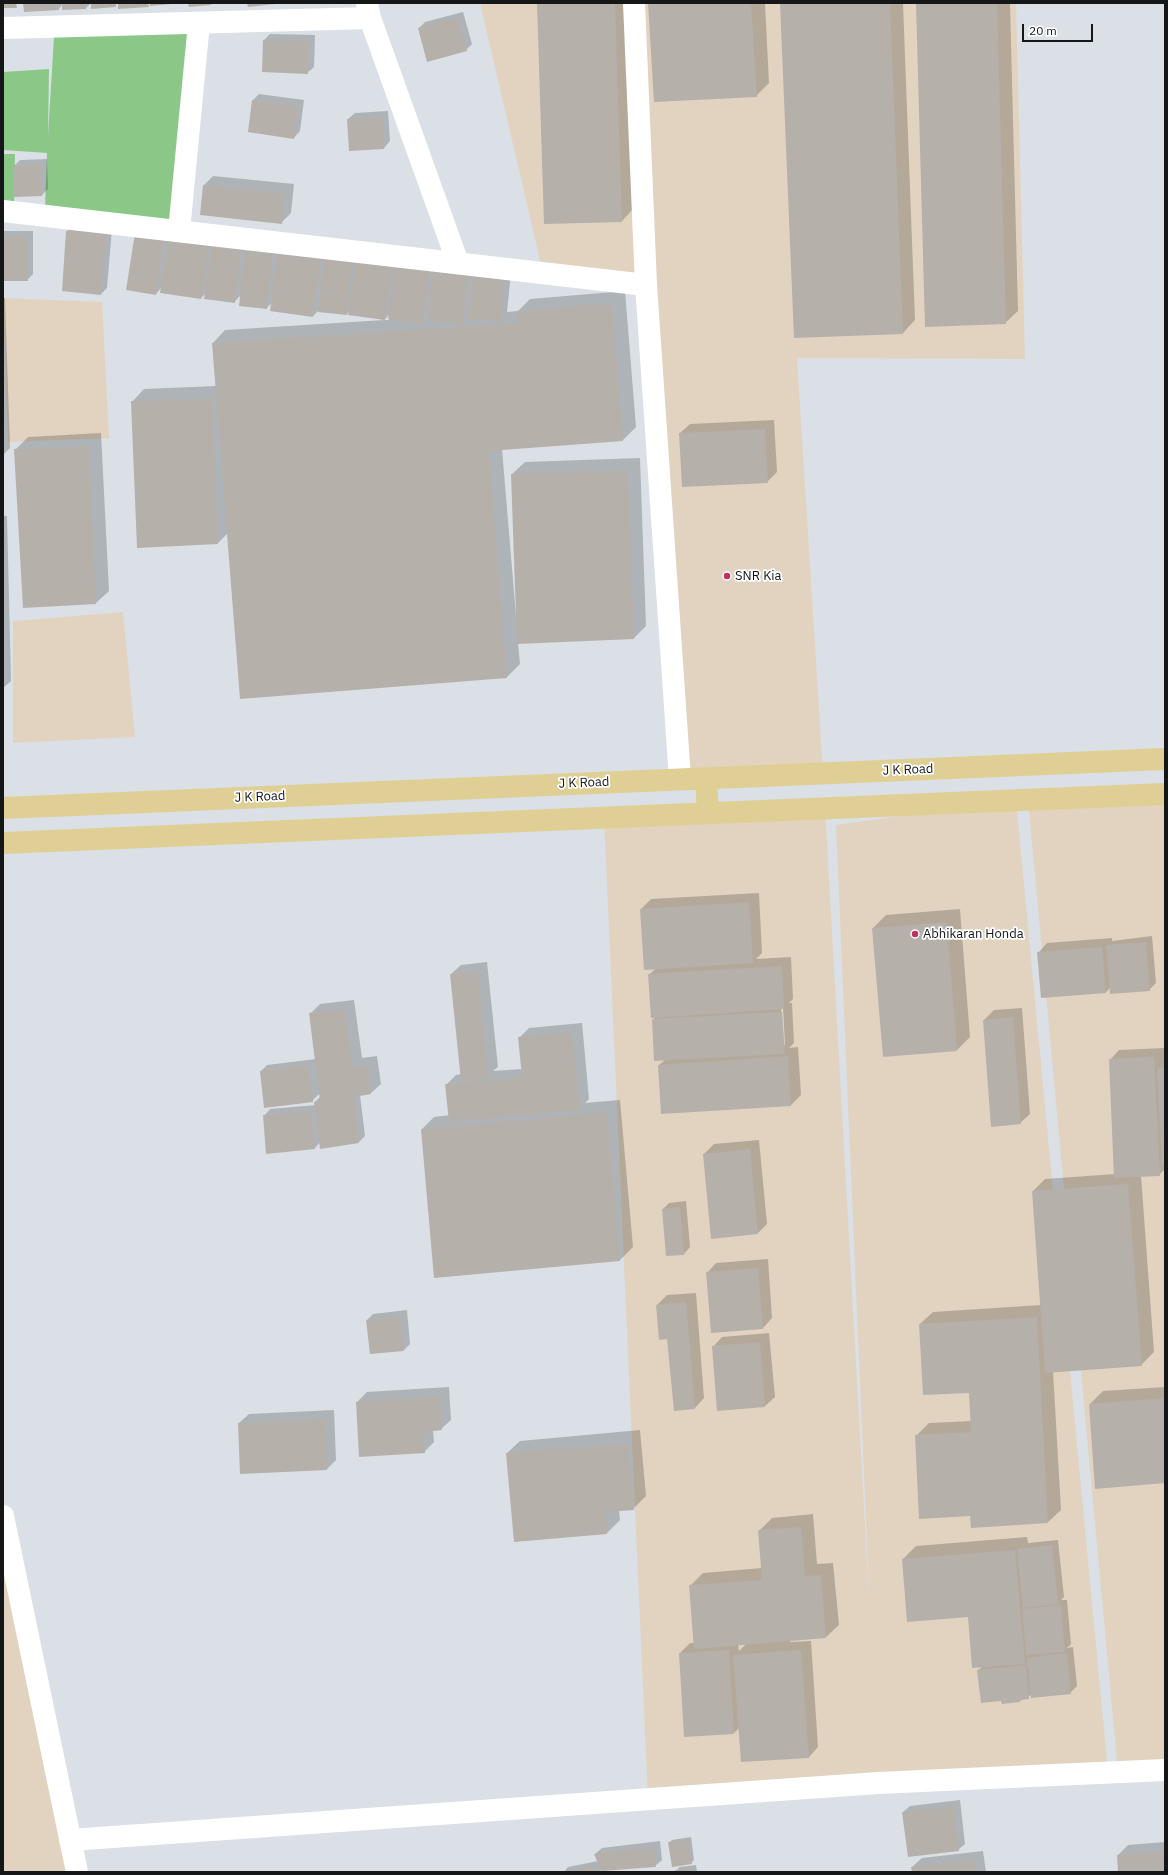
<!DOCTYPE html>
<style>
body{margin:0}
#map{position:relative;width:1168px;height:1875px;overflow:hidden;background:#dae0e5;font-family:"IBM Plex Sans",sans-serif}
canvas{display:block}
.frame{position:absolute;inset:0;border:4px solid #141618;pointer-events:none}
.scale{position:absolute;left:1022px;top:24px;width:71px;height:18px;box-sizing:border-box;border:2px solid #141618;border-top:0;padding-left:5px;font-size:12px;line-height:14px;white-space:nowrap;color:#141618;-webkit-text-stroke:3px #fff;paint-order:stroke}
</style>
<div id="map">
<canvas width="1168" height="1875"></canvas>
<div class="frame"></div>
<div class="scale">20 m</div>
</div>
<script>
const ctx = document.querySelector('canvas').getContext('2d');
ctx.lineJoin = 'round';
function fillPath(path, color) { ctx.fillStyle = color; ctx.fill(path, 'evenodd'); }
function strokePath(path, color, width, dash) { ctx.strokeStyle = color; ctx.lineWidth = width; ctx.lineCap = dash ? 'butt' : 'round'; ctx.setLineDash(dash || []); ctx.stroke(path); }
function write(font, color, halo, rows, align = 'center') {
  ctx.font = font + ' "IBM Plex Sans",sans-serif'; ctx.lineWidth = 3.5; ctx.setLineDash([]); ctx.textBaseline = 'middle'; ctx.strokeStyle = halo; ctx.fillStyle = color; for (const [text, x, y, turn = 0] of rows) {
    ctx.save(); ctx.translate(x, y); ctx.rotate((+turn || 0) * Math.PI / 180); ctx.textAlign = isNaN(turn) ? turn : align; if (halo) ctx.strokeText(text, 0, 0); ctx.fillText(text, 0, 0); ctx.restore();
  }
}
const industrial = new Path2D(`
 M480,3H634L646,285L543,273Z
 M636,3H1016L1025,359L797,358L823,773L680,779Z
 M3,298L102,302L109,438L8,442Z
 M123,612L135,737L13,743V621Z
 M1165,794V1770L1118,1772L1028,800Z
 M1016,800L1108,1772L648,1799L604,818L825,808L870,1615L836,825Z
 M3,1510L77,1872H3Z`);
const green = new Path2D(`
 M191,30L175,225L45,208L47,153L3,150V72L49,69L48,136L54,37Z
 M3,154H15L14,212L3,211Z`);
const shadow = new Path2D(`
 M24,3H91L86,8L63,9V4L59,9Z
 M538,3H628L634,208L622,221Z
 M649,3H765L769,83L756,96Z
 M781,3H903L915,320L903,333Z
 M917,3H1010L1018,311L1005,323Z
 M463,12L472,44L466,50L419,28L425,22Z
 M270,34L315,35L314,67L307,73L264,40Z
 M259,94L304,100L300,131L294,138L253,100Z
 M388,111L390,141L384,148L348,119L355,113Z
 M47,159L48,189L42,195L14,166L20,160Z
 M213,176L294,184L291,213L282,222L204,185Z
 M74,225L112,228L107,288L101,294L67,231Z
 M3,231H33V274L27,280H3Z
 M136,233L247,245L246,251L253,245L511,273L507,312L518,311L530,299L625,291L636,427L623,440L502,449L516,616H517L512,474L525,462L640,458L646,626L634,638L518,643L520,664L507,677L228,533L218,543L132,402L144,389L216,386L213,343L225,330L384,320L350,311L346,314L318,311L313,316L272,302L267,308L241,295L234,302L206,293L201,298L161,288L156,294ZM389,315V320H384Z
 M3,298H5L10,448L3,455Z
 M774,420L777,472L767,482L680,433L690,424Z
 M101,433L109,591L96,603L15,450L28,437Z
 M3,516H7L11,681L3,688Z
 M759,893L762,953L756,959L791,957L793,999L789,1003H792L794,1043L789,1048L798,1047L801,1095L791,1105L659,1065L665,1060L653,1020L656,1016L649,975L656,968L641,909L651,899ZM781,1007H783L785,1045H783Z
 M960,909L970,1037L957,1050L884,1056L873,928L886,915Z
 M1152,936L1156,983L1149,990L1111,987L1106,992L1038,953L1047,943L1112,938V941Z
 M487,962L498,1067L493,1071L522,1069L519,1038L529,1028L582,1023L589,1099L585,1103L620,1100L633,1247L620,1260L435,1276L422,1129L434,1117L450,1115L446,1085L456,1075L461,1074L451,974L461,965Z
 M354,1000L362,1058L377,1056L381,1084L371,1093L360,1095L365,1136L359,1142H320L315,1148L264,1116L270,1109L316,1105L315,1102L320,1097V1093L312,1101L261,1071L267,1065L316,1059L310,1014L320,1004Z
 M1022,1008L1030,1114L1020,1123L984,1020L994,1010Z
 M1164,1048L1165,1169L1159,1175L1141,1176L1154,1352L1141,1365L1053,1371L1061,1510L1048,1522L971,1515L916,1436L929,1423L972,1421L970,1392L920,1324L933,1312L1041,1305L1033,1191L1045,1179L1115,1174L1110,1060L1119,1050Z
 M759,1140L767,1224L758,1233L704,1154L714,1144Z
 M686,1201L690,1247L684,1254L663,1209L669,1203Z
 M768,1259L772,1318L763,1328L707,1273L716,1263Z
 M696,1293L704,1398L695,1408L657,1305L667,1295Z
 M407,1310L410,1344L404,1350L367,1320L373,1314Z
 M769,1333L775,1397L765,1406L713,1347L722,1337Z
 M449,1387L451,1420L441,1429L433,1430L434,1442L424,1452L357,1402L367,1392Z
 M1165,1387V1482L1090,1404L1103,1391Z
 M334,1410L336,1460L327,1469L239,1423L249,1414Z
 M640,1430L646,1496L633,1509L619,1510L620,1520L607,1533L515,1541L507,1453L520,1441Z
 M813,1514L817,1564L833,1563L839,1625L826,1637L790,1640V1642L811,1641L818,1747L809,1757L740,1727L734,1733L680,1653L690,1643H694L690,1586L703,1573L762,1568L759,1531L772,1518ZM738,1644H746L739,1651Z
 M1027,1537L1028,1543L1058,1540L1064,1597L1061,1600H1067L1071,1644L1067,1648L1073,1647L1077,1686L1070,1693L1031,1695L1020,1701L1002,1700L978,1670L982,1667L968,1616L903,1559L916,1546Z
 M960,1800L965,1844L958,1850L903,1812L910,1806Z
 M691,1837L694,1860L691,1863L669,1843L672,1840Z
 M660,1841L662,1860L655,1866L600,1870L601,1872H564L568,1867L598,1861L595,1854L602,1848Z
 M1165,1842V1872H1119L1118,1855L1128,1845Z
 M983,1851L986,1872H913L912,1867L922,1858Z
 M696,1865L697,1872H676L679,1867Z`);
const building = new Path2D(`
 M3,3H16L17,8H3Z
 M23,3H58L59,10L24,12Z
 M62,3H86V9L62,10Z
 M91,3H116V7L91,9Z
 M118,3H148L149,7L118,9Z
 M150,3H172V4L150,6Z
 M188,3H211V5L189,7Z
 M247,3H276V4L248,7Z
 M537,3H615L622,222L544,224Z
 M648,3H751L757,97L654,102Z
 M780,3H890L903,334L794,338Z
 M916,3H997L1006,324L925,327Z
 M457,17L467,51L427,62L418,28Z
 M263,40L309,41L308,74L262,72Z
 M252,100L298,106L294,139L248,132Z
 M383,117L384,149L349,151L347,119Z
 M41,165L42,196L14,197L13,166Z
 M203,185L285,194L282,224L200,215Z
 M66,231L106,234L101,295L62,291Z
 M135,233L164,237L156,295L126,290Z
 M3,237H27L28,281H3Z
 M168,237L210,244L201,299L160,293Z
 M212,247L241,251L235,303L204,299Z
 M277,250L321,255L313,317L270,311Z
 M245,251L273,254L267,309L239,306Z
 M325,252L353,256L347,315L318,312Z
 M355,261L392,266L385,320L348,315Z
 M395,265L430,270L423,324L388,319Z
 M433,266L469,270L463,325L427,321Z
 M472,276L505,279L501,322L468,319Z
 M612,303L623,441L489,451L507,678L240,699L212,343L518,323L516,311Z
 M212,398L218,544L137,548L131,401Z
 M765,429L768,483L682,487L679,433Z
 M89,446L96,604L23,608L14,449Z
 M628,470L634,639L517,644L511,474Z
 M749,902L753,963L644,970L640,909Z
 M947,922L957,1051L883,1057L872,928Z
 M1146,942L1150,991L1110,994L1106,945Z
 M1102,947L1106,993L1041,998L1037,952Z
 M782,966L784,1009L651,1018L648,974Z
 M478,971L488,1078L461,1081L450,974Z
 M345,1009L352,1067L368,1065L371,1094L354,1097L359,1143L320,1149L314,1102L320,1101L309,1013Z
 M782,1012L785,1054L654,1061L652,1019Z
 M1013,1017L1021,1124L991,1127L983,1020Z
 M572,1032L580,1110L449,1122L445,1084L522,1077L518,1037Z
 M788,1056L791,1106L661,1114L658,1065Z
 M1154,1057L1160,1176L1114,1178L1109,1059Z
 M308,1065L313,1102L264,1108L260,1071Z
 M1157,1068H1165V1166H1162Z
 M311,1111L315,1149L266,1154L263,1115Z
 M607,1112L620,1261L434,1278L421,1129Z
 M750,1149L758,1234L711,1239L703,1154Z
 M1128,1184L1142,1366L1045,1373L1032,1191Z
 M680,1207L684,1255L666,1256L662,1209Z
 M758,1268L763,1329L711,1333L706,1272Z
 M686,1302L695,1409L674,1411L667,1339L659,1340L656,1305Z
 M401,1316L404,1351L370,1354L366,1320Z
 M1037,1317L1048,1523L971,1528L970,1516L919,1519L915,1435L971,1432L969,1393L923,1395L919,1324Z
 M760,1342L765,1407L717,1411L712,1346Z
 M440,1396L442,1430L424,1432L425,1453L359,1457L356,1402Z
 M1165,1398V1483L1095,1489L1089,1404Z
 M325,1419L327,1470L240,1474L238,1423Z
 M628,1443L634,1510L606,1512L607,1534L514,1542L506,1453Z
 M801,1527L805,1576L821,1575L826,1638L694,1649L689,1585L762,1580L758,1530Z
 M1052,1545L1058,1604L1023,1608L1017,1549Z
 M1015,1550L1025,1664L972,1668L968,1617L907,1622L902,1559Z
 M1061,1605L1065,1652L1026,1655L1022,1609Z
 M729,1650L734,1734L684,1737L679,1653Z
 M801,1650L809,1758L741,1762L733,1655Z
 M1067,1653L1071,1694L1031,1698L1027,1658Z
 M1026,1665L1029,1699L1020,1700V1702L1002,1704L1001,1701L981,1703L977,1670Z
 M954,1806L959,1851L908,1857L902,1812Z
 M688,1839L692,1864L672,1867L668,1842Z
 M654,1847L656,1867L601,1871L594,1854Z
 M1165,1851V1872H1118L1117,1855Z
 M974,1860L975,1872H912L911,1867Z
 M593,1867L594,1872H571V1871Z
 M694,1868V1872H675V1870Z`);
const minor = new Path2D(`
 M634,3L646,285L680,779
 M367,4L370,18L458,263
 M3,28L370,18
 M3,211L646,285
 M179,231L199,23
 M3,1516L77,1872
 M70,1840L878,1783L1165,1770`);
const major = new Path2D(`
 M706,778L708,813
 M3,808L1165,759
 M3,843L1165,794`);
const markers = [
 [727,576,4,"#be3060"],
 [915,934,4,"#be3060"]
];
const poiNames = [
 ["SNR Kia",735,576],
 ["Abhikaran Honda",923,934]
];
const streetNames = [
 ["J K Road",908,770,-2],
 ["J K Road",584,783,-2],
 ["J K Road",260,797,-2]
];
fillPath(industrial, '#e1d3c0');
fillPath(green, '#8bc888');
fillPath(shadow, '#0003');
fillPath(building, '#b6b0ab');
strokePath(minor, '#fff', 22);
strokePath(major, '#e0cf95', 22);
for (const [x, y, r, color] of markers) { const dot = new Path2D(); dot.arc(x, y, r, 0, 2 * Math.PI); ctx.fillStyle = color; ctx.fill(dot); strokePath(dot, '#fff', 1.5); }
write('13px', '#141618', '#fff', poiNames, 'left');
write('13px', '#141618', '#fff', streetNames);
</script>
